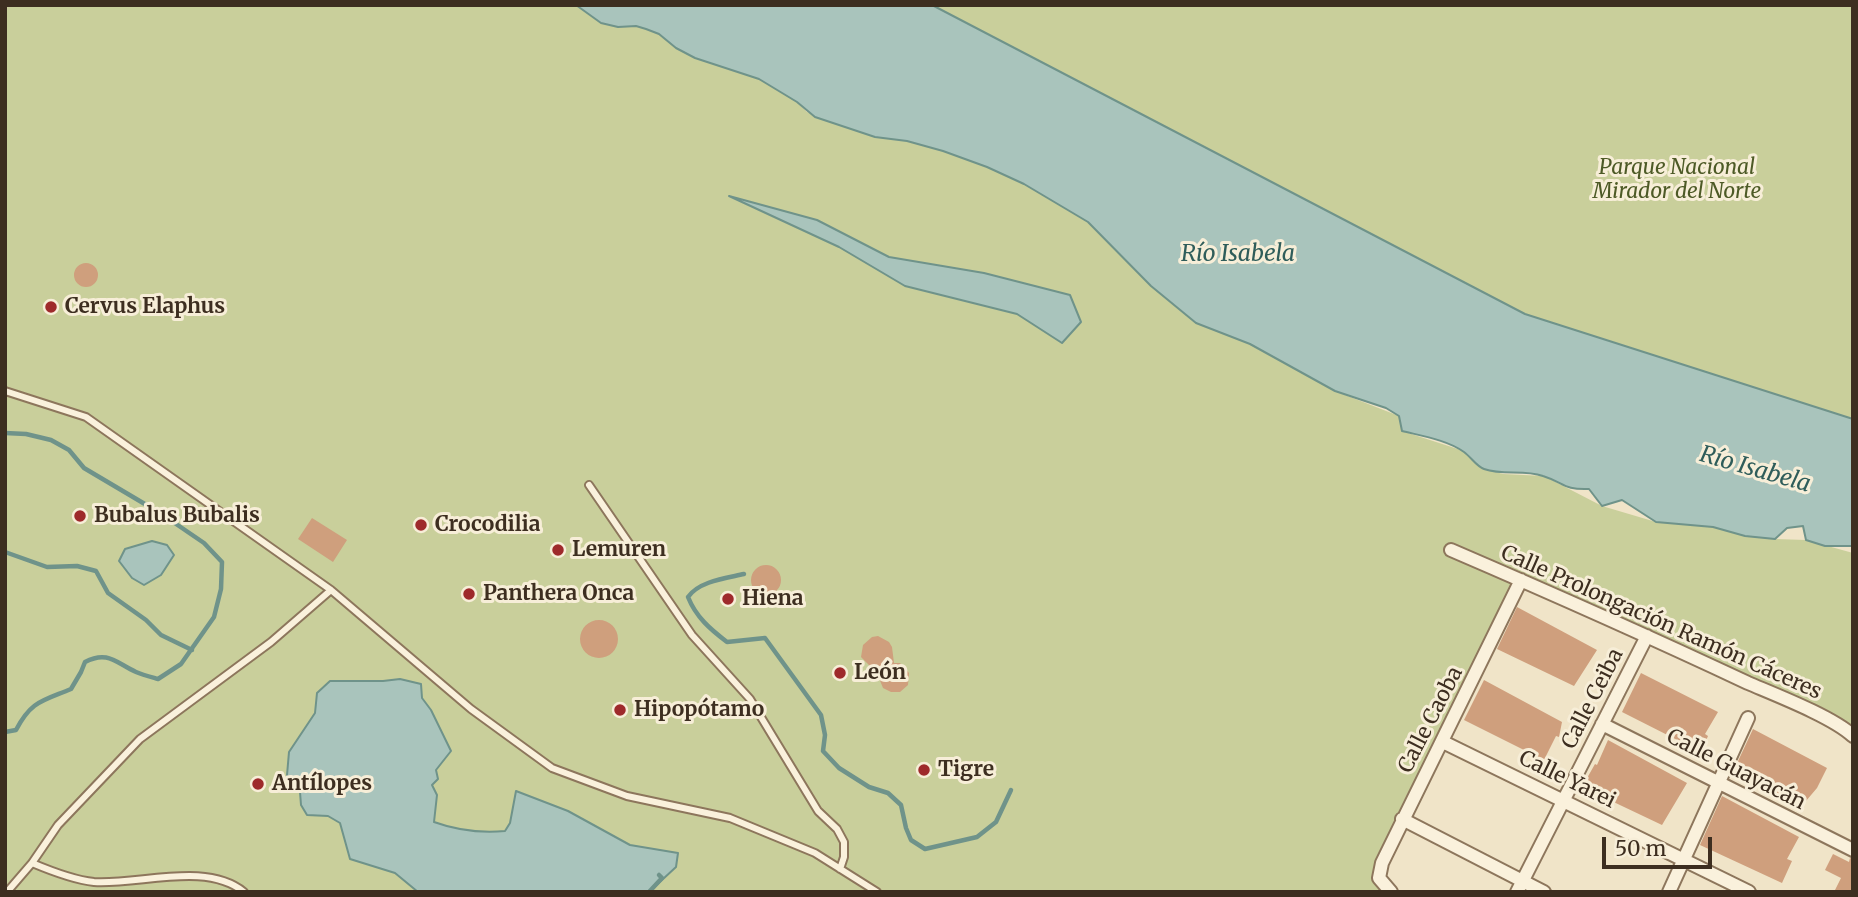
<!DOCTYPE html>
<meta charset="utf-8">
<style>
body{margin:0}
#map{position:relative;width:1858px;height:897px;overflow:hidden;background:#f0e4c8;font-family:Merriweather,serif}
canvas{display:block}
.frame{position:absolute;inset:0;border:7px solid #3d2e20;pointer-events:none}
.scale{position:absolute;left:1602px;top:837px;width:110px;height:32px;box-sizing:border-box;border:4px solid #3d2e20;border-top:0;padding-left:9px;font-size:21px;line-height:24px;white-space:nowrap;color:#3d2e20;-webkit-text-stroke:5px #f7eed8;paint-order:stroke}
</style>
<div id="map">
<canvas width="1858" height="897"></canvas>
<div class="frame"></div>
<div class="scale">50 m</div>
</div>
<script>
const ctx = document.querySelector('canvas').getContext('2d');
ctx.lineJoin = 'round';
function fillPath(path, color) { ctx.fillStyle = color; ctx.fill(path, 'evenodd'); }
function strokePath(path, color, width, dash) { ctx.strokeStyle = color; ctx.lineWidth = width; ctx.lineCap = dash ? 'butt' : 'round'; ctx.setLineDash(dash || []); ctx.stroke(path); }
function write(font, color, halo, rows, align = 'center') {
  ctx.font = font + ' Merriweather,serif'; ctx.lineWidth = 6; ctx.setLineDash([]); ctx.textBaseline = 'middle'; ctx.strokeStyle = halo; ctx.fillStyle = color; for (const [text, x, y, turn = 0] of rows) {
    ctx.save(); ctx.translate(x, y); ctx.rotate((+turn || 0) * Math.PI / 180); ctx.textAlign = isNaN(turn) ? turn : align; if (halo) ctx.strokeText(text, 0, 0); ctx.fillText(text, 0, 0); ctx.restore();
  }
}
const green = new Path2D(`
 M5,5H576L601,23L636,26L646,29L659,34L676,48L759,79L797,102L807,112L875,137L907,141L943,151L987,167L1024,184L1088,222L1151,286L1196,323L1250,344L1335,391L1399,416L1402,431L1464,451L1481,468L1503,474L1544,476L1602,506L1656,522L1713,527L1775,539L1806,540L1853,553V732L1521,580L1380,878V892H5Z
 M932,5H1853V419L1525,314Z`);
const water = new Path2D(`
 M576,5H932L1525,314L1853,419V546H1825L1806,540L1803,526L1787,528L1775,539L1745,536L1713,527L1656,522L1622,500L1602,506L1589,489C1563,490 1565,483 1543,476C1523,469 1504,476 1484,469C1476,466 1471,457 1464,452C1447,440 1422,436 1402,431L1399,416L1386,408L1335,391L1250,344L1196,323L1151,286L1088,222L1024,184L987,167L943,151L907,141L875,137L815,117L797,102L759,79L695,58L676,48L659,34L646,29L636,26L618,27L601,23Z
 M729,196L817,220L889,257L984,273L1070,295L1081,322L1062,343L1017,314L905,286L839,247Z
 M152,541L167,545L174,555L161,575L144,585L132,578L119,561L125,549Z
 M400,679L421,684L422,698L431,710L451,751L436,770L438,779L432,785L437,795L434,822C456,830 482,833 505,831L510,823L516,791L568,811L630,845L678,853L676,867L649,892H418L395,873L350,859L340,823L328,816L307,815L301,805L300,792L292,786L287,775L289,752L315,713L317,693L330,681H383Z`);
const stream = new Path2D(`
 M5,433L26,434L51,440L69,450L84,468L160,513L204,543L222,562L221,589L214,617L181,664L158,679C151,677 143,675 136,672C116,663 108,650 85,662L81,672L71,689C42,701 31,701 16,730L5,732
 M5,552L47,567L77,566L96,571L108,593L146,620L161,635L192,650
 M744,574C727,578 699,581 688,597C696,617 710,629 727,642L765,638L821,715L825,735L823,751L839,768L869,787L888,793L901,805L906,828L911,840L925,849L977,837L996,822L1011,790
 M649,892L662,878L659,875`);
const building = new Path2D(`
 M74 275a12 12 0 1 1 24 0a12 12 0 1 1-24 0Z
 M312,518L347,540L333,562L298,539Z
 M751 580a15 15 0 1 1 30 0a15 15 0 1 1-30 0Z
 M1517,607L1597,650L1574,686L1497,649Z
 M580 639a19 19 0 1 1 38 0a19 19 0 1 1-38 0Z
 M878,636L889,642L892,647L894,663H900L909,673L908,685L900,692H891L883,688L879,678L881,669L870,666L861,657L863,645L872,637Z
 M1641,673L1718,712L1705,734L1708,736L1701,752L1622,712Z
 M1484,680L1562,722L1559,737L1556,736L1544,760L1464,720Z
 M1753,729L1827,768L1817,788L1800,808L1732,774Z
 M1608,740L1687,783L1662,825L1582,787L1595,764L1597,765Z
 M1722,796L1799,837L1787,859L1792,861L1782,883L1700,845Z
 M1833,854L1849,862L1850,858L1853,859V892H1834L1841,878L1825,870Z`);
const service = new Path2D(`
 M5,391L86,417L331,590L471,709L552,768L627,796L730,818L815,853L877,892
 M589,485L692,635L750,699L818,811L837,829L844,842V857L840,869
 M32,863C51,871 74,880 94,882C140,885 206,861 244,892
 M7,892L32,863L58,825L140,739L271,642L331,590`);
const minor = new Path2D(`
 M1451,550C1551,593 1650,637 1748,683C1776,695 1833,717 1853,736
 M1602,724L1853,850
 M1443,742L1749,892
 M1402,819L1544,892
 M1391,892L1379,878L1382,863L1521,580
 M1517,892L1647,636
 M1669,892L1748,718`);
const markers = [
 [51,307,7,"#9e2a2b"],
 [80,516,7,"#9e2a2b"],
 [421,525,7,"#9e2a2b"],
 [558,550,7,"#9e2a2b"],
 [469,594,7,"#9e2a2b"],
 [728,599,7,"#9e2a2b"],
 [840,673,7,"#9e2a2b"],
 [620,710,7,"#9e2a2b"],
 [924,770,7,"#9e2a2b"],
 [258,784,7,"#9e2a2b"]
];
const parkNames = [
 ["Parque Nacional",1677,168],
 ["Mirador del Norte",1677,192]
];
const poiNames = [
 ["Cervus Elaphus",65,307],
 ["Bubalus Bubalis",94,516],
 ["Crocodilia",435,525],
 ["Lemuren",572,550],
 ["Panthera Onca",483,594],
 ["Hiena",742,599],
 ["León",854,673],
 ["Hipopótamo",634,710],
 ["Tigre",938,770],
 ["Antílopes",272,784]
];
const streetNames = [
 ["Calle Prolongación Ramón Cáceres",1661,623,24],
 ["Calle Ceiba",1593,699,-63],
 ["Calle Caoba",1431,720,-63],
 ["Calle Guayacán",1736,770,27],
 ["Calle Yarei",1567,780,26]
];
const waterNames = [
 ["Río Isabela",1238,254],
 ["Río Isabela",1755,470,16]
];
fillPath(green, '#c9cf9b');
fillPath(water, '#a9c4bc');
strokePath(water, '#6f938a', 2);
strokePath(stream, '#6f938a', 4.5);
fillPath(building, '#cf9f7d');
strokePath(service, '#8d765c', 10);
strokePath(minor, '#8d765c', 16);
strokePath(service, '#faf1dc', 6);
strokePath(minor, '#faf1dc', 12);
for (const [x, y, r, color] of markers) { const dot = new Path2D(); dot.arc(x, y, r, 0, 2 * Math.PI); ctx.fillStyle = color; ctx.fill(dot); strokePath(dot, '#f7eed8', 2.5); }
write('italic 21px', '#4d5a26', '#f7eed8', parkNames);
write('bold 21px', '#3d2e20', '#f7eed8', poiNames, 'left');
write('21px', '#3d2e20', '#f7eed8', streetNames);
write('italic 23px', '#2f5d5a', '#f7eed8', waterNames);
</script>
